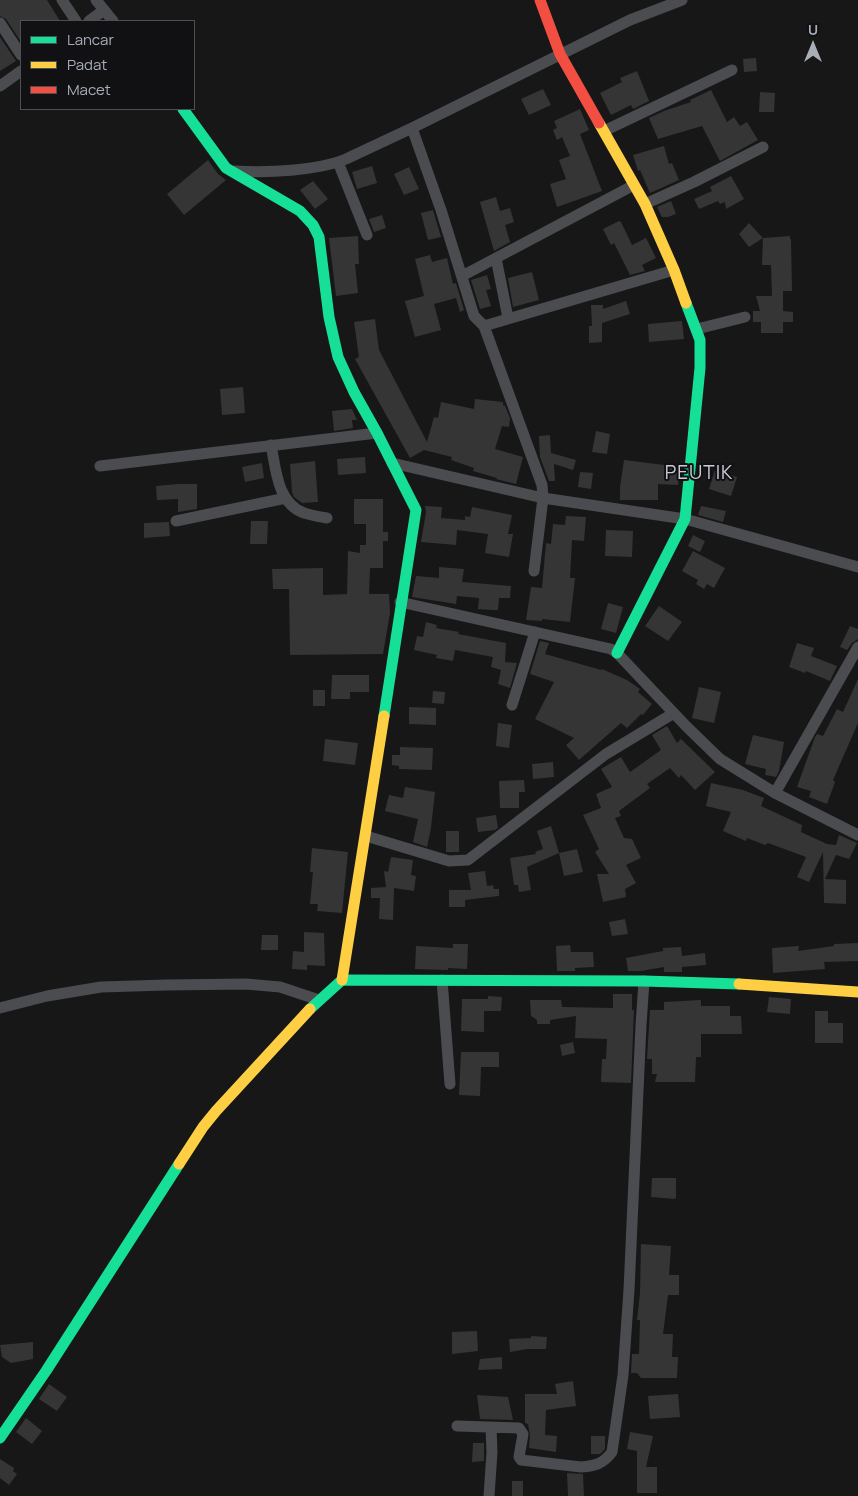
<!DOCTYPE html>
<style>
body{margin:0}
#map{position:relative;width:858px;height:1496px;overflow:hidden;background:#171717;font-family:Manrope,sans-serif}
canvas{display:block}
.legend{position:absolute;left:20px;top:20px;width:175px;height:90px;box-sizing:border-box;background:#111113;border:1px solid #4d4f55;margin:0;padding:6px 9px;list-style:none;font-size:15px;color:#a8adb8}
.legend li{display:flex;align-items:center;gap:10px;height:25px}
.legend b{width:25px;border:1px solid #4d4f55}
.north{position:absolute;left:788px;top:20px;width:50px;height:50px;-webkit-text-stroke:4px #111113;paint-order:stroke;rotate:0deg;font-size:14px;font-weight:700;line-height:20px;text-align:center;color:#a8adb8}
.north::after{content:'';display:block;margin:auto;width:18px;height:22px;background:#a8adb8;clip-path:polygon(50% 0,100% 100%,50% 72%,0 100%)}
</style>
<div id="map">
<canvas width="858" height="1496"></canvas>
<ul class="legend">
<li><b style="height:6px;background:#16e098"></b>Lancar</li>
<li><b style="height:6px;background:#ffcf43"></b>Padat</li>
<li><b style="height:6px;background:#f24e42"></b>Macet</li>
</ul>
<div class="north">U</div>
</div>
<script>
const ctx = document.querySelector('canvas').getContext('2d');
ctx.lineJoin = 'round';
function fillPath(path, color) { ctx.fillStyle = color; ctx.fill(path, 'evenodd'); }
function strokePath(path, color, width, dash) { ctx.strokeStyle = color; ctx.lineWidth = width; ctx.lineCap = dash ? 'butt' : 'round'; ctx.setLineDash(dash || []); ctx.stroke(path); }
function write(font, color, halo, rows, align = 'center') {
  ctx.font = font + ' Manrope,sans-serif'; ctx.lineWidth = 4; ctx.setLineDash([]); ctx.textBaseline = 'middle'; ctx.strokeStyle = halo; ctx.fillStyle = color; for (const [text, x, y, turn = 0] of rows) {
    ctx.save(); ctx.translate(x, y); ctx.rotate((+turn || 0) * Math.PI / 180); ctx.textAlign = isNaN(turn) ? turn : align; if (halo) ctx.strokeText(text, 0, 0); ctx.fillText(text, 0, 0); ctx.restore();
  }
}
const building = new Path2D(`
 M0,0H47L60,21H21V42L6,19L0,16Z
 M0,37L16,61L0,71Z
 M756,58L757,71L744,72L743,59Z
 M637,71L649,101L633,109L631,105L611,115L600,93L622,82L620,78Z
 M543,89L551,105L529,115L521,99Z
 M711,90L727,122L734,117L740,126L747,122L758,140L720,161L702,126L658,139L649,118L664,111L691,102L690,100Z
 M760,92L775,93L774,112H759Z
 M580,109L589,130L580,134L602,191L557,207L550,184L566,179L559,160L570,156L562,137L557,140L553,130L557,128L554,121Z
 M664,146L669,164L672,163L679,180L650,193L640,170L638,171L633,155Z
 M208,160L218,174L226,180L184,215L167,194Z
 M372,166L377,183L357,189L352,172Z
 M409,167L419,189L404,195L394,174Z
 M731,176L744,199L726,209L725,202L720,204L718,201L699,209L694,199L712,191L710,187Z
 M313,181L328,199L315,209L300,190Z
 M496,197L500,211L510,208L514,222L505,225L510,242L494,251L480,202Z
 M671,201L676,214L668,217H662L657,207Z
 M433,210L441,237L428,240L421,213Z
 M382,215L386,228L374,232L369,219Z
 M619,221L621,222L632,245L646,238L656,258L642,265L645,271L630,275L614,243L611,245L603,229Z
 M749,223L763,238L790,236V239H791L792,291H783V311L793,312V322H783V333H761V322H753V311H760L756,296H772L771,265H762L763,238L749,247L739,234Z
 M358,236L359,264H355L358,293L336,296L329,238Z
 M430,255L432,262L447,258L453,284L456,283L464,310L460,312L456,298L434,304L441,330L415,337L405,301L424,296L415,259Z
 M532,272L539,300L513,307L508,278Z
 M487,275L491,289L486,290L491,306L480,309L471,280Z
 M626,301L630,314L602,323V342L589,343V326H592L591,305H603V309Z
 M375,319L379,350L427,442L434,417L438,418L441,402L474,409L475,399L503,402V405L505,406L510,418L509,427L502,426L495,449L523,457L516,484L496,479L497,478L473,471L474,468L451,460L452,457L424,450L410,458L355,359L359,357L354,322Z
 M682,321L684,339L649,342L648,324Z
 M243,387L245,413L222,415L220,389Z
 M352,409L357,420H352L353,428L334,431L332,411Z
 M596,431L610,434L607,454L592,452Z
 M550,435L551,453L576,460L573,470L554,464L555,481H549L540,457L539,436Z
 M365,457L366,473L338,475L337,459Z
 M624,460L680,467L678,485L658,484V500H620V487Z
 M315,461L318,502L302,503L294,497L292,492L290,464Z
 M262,463L264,478L245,482L242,467Z
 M715,470L737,477L731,496L709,489Z
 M580,472L593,473L591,489L578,487Z
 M178,484H197V509L178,512V499L157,500L156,486Z
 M354,499H383V532H388V541H383V568H370L369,594H389L390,613L383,654L290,655L289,589H273L272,569L323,568V595L347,594L348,551L360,553V545H366V524H354Z
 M425,506L442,507L441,518L465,520V516L470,517L472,507L512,515L508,534H513L509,557L485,553L488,534L457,530L456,545L421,542L426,512Z
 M701,506L726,511L723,522L698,515Z
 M566,516L586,517L584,541L572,540L570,578H575L570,622L542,619V621L526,620L531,587L542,588L546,543L551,544L553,524L565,525Z
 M251,521H268L267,544H250Z
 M169,522L170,536L144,538V523Z
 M606,530L633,531L632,557L605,556Z
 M693,535L705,541L700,552L688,546Z
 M693,551L725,568L714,588L707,584L704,589L696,584L698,580L682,571Z
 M439,567L464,569L462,582L511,586L510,598H499L498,610H492L478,609L479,598L457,596L456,604L412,597L416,576L439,578Z
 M608,603L623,607L616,633L601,629Z
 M659,606L682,622L668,641L645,626Z
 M426,622L437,625L436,628L459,632L458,634L506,643L505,662L517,663L510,688L498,684L501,670L491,667L493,657L455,650L453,661L436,658L437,655L414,650L417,636L423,637Z
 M850,626L858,629V639L852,643L847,650L840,647Z
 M540,641L549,643L545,654L601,670L602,669L627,680L640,689L638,692L652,704L643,715L641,714L627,728L621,723L579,760L566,745L574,738L535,719L554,682L530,674Z
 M797,643L814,648L811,656L837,666L830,681L806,671L805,673L789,667Z
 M332,675H369V692H350V699H331Z
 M858,679V723L833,780L835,782L827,804L809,797L811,791L797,787L815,737L817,734L823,736L837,709L843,712Z
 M699,687L721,692L714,723L692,718Z
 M313,690H325V706H313Z
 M433,691L445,692L444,704L432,703Z
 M409,707L436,708V725L409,724Z
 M498,723L512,725L509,748L496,746Z
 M667,726L677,743L681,739L715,772L695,790L681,775L679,778L670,768L647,784L650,788L619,811L621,816L615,818L624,838L632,839L641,858L626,865L636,883L625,889L626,897L603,902L597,874H609L595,852L599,849L583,815L601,808L596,794L612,787L601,769L621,757L630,772L661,750L652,735Z
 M753,735L784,742L779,771L776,777L765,775L766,769L745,764Z
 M325,739L358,743L355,765L323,761Z
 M400,747L433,748L432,770L399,769V766L392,765V755H400Z
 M553,762L554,777L533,779L532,764Z
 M524,780L525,792H519V808H500L499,781Z
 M711,783L743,790L764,798L761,806L802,825L801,832L827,844L836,845L839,835L857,843L849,859L836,855L825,879L846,880V904L824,903L823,852L809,882L797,877L806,857L768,843L765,845L747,838L746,841L723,831L731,812L706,806Z
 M405,787L435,792L431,828L427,847L413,842L418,819L385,811L389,795L403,798Z
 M496,815L498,828L495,830L478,832L476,818Z
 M551,826L559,853L577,849L583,872L564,876L559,853L527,867L531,890L519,892L518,885H514L510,858L536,854L535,852L543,849L537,831Z
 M446,831H459V852H446Z
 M312,848L348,852L342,913L317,911L318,904H310L313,872H310Z
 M391,857L413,860L411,875L416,876L414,891L394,888L393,920L379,919L380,898H371V888L386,887L384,871L388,872Z
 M485,871L487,886L493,885L494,889H499V896L465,900V907H449V890H471L468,873Z
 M625,919L628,934L612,936L609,922Z
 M304,932L324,933L325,966L307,965V970L292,969L293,951L304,952Z
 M262,935H278V950H261Z
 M858,943V961L824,962L825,969L773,973L772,948L799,946L798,951L834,946V944Z
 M453,944H468L467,969L448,968V970L415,969L416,946L453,948Z
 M570,945L571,952H593L594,967L575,968V971H557L556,946Z
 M681,947L682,956L705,953L706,965L682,967V972H664V967L641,971H628L626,958L663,951V948Z
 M613,994H632V1010H634L631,1083L601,1082L602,1059H606L607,1039L575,1038L576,1016L550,1020V1024H537V1020L531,1016L530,1000H561L562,1007L613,1008Z
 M488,996L502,997L501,1011H484V1032L461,1031L462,999H488Z
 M769,997L791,999L790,1014L767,1012Z
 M701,1000V1006H730V1016H741L742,1034H701V1057H696L695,1082H655L657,1074H652V1059H647L650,1010H664V1002Z
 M815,1011H828V1023H843V1043H815Z
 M573,1042L575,1053L562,1056L560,1045Z
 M461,1052H499V1067H481L480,1096L459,1095Z
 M652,1178H676V1197L675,1199L651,1197Z
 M641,1244L671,1246L669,1275H679V1295H668L663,1334H673L672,1357H678L677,1378H641L637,1373H631L632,1354H639L640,1320H637L640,1293Z
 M477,1331L478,1351L452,1354V1332Z
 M531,1336L547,1337L546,1349H527L510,1352L509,1339L531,1338Z
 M33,1342V1359L11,1363L2,1357L0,1345Z
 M502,1357V1369L478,1370L480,1359Z
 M573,1381L576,1406L546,1410L545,1435L557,1436L556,1452L529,1448L530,1435L528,1424L525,1423V1394H557L555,1384Z
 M49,1384L67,1397L57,1411L39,1399Z
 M678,1394L680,1417L650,1419L648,1396Z
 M477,1395L508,1397L513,1420L480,1419Z
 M26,1418L42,1431L32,1444L16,1432Z
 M630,1432L653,1436L646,1467H657V1493H637V1451L627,1449Z
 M591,1436H605V1449L600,1454H591Z
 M473,1443H484V1461L472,1462Z
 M0,1459L14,1468L13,1471L17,1474L9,1485L0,1478Z
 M567,1473L583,1474L584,1496H568Z
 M512,1481H523V1496H512Z`);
const street = new Path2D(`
 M62,0L76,21
 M96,0L113,21
 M89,21L104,10
 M0,23L21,55
 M0,86L21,71
 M412,128L441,210L474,316L484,326
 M604,131L732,70
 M338,162L367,235
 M235,171C267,173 316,171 346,159L412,128L630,20L682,0
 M645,204L694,182L763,147
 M496,258L508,318
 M462,276L634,185
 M697,329L745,317
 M271,445C276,469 277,503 304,513C311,515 319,517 327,518
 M392,463L543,498L685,519L858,567
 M100,466L377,433
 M176,521L286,498
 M534,571L543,498L542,485L484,326L674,270
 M400,602L611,649L617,653L686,726L720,759L775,793L858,835
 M512,705L535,632
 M775,793L858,647
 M366,836L449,861L468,860L606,754L674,713
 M442,980L450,1084
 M0,1008L47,996L101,987L166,985L246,984L280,987L319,1000
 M457,1426L519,1428L523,1434L519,1457L521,1460L581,1467C595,1466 603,1464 612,1452L623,1375L629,1290L641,1025L644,981
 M489,1496L492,1452L491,1428`);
const fast = new Path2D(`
 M183,109L226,168L300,211L313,225L319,237L329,317L338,357L354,392L377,433L416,510L384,716
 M617,653L685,519L700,368V340L686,303
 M310,1009L342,980L644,981L739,984
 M0,1438L46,1371L179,1164`);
const slow = new Path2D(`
 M599,123L645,204L674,270L686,303
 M342,980L384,716
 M739,984L858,992
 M179,1164L203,1127L216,1111L310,1009`);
const jam = new Path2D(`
 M540,0L560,54L599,123`);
const quarterNames = [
 ["PEUTIK",699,474]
];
fillPath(building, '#353536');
strokePath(street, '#4b4c50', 11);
strokePath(fast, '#16e098', 11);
strokePath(slow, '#ffcf43', 11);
strokePath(jam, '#f24e42', 11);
ctx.letterSpacing = '1px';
write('19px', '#c9ccd4', '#111113', quarterNames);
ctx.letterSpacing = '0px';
</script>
